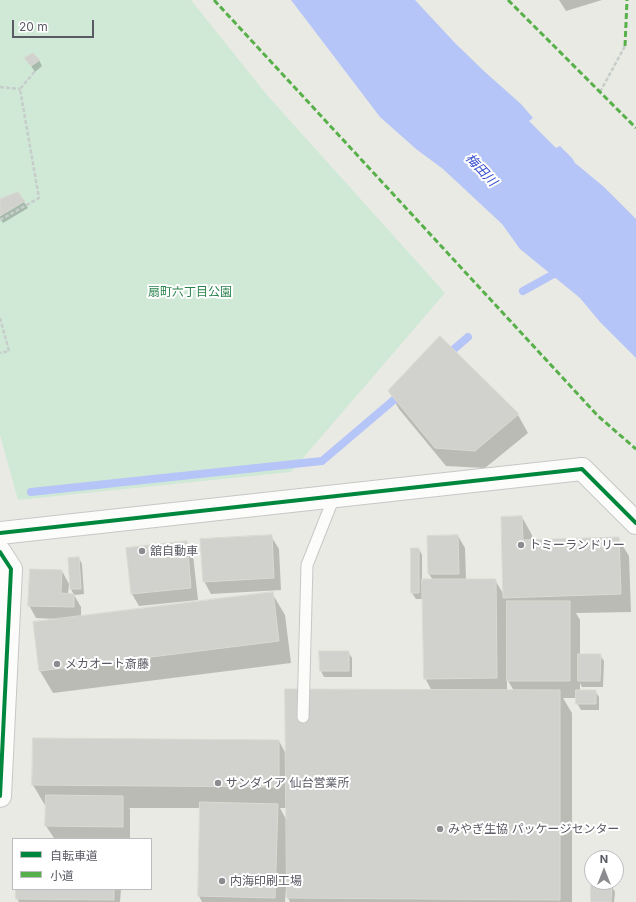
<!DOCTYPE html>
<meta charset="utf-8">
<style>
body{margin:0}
#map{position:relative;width:636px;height:902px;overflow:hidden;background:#eaeae4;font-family:Inter,"Noto Sans JP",sans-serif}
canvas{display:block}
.legend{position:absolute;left:12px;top:838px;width:140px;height:52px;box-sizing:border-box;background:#fff;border:1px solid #bdbdc1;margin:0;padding:5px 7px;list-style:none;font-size:12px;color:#595a63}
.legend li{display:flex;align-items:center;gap:8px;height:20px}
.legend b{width:20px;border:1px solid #bdbdc1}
.north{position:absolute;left:584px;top:850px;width:40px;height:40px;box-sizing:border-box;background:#fff;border:1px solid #bdbdc1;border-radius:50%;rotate:0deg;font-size:11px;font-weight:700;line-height:16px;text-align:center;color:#595a63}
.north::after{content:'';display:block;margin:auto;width:14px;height:18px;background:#8c8c90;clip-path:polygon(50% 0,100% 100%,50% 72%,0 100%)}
.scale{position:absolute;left:12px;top:20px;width:82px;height:18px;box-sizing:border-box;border:2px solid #595a63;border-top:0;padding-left:5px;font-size:12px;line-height:14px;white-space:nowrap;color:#595a63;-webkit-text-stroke:3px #fff;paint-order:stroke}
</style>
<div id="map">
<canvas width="636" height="902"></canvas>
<ul class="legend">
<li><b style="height:5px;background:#00873e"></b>自転車道</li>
<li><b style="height:5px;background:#58b04a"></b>小道</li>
</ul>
<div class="north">N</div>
<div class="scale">20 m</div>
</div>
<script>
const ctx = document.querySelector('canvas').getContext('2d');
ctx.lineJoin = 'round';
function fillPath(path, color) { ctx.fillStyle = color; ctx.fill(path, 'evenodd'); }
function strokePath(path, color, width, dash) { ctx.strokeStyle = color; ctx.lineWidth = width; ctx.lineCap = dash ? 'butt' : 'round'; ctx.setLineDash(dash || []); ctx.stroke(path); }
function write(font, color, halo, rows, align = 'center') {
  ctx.font = font + ' Inter,"Noto Sans JP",sans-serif'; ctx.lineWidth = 4; ctx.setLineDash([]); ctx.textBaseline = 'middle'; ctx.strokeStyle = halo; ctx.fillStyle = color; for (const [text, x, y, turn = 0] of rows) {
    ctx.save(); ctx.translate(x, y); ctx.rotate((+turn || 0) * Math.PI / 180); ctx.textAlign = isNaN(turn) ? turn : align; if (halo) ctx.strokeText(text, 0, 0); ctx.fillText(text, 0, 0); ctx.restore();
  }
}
const green = new Path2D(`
 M0,0H191L267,95L445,293L291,472L18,500L0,435Z`);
const water = new Path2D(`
 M291,0H415L455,43L485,72L521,104L533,118L529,121L556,148L560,146L572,158L575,163L580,167L604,187L636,219V358L600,322L580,298L520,249L502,224L443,169L416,149L380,117Z`);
const shadow = new Path2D(`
 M559,0H602L566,11Z
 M26,58L39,60L42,66L35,72Z
 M18,193L28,208L3,223L0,218V200Z
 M440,337L518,415L528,433L485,468L446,466L399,409L389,391Z
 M522,517L532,535V541L618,538L629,556L631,612L576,613L580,620V655H600L604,661L603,687H582L580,683V691H595L599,697V710H581L577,703V698H563L572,713V902H290L288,898V889H286L285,902H202L199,896L201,808H129L130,809V839L54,838L46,826V807L33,785L279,741L286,754L432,691L425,678L424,599H416L412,593L419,549L422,555V580H433L429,574L458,536L465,548L466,580H495L504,595ZM507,679L514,691H507ZM280,808H287V821Z
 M271,536L279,549L281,590L211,594L204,581Z
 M186,542L193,555L198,600L139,606L132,594Z
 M79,558L82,564L84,594L74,595L81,607V617L272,593L285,615L291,663L53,693L40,671L56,619L36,618L29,605L62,571L69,584L68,594L74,595L71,589Z
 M320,652H348L352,658V677H324L321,671Z
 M611,885L615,892L614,902H592Z
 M17,889H121L120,902H19L17,898Z`);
const stream = new Path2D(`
 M523,291L561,270
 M446,356L468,337
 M31,492L322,461L402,393`);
const building = new Path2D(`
 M33,53L40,60L31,66L24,58Z
 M18,192L25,201L0,216V199Z
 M440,336L519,414L475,451L435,448L388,391Z
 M522,516L523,540L619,537L621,594L503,598L501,517Z
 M272,535L274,578L203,582L200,539Z
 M458,535L459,574H428L427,536Z
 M187,541L191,588L131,594L126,548Z
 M411,548H419V593H411Z
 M79,557L81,589H70L68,558Z
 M30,569L62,570L61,593L74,594V607L28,606Z
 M422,579H496L497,678L424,679Z
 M273,592L279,641L39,671L33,622Z
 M507,601H570V681H507Z
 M319,651H349V671H320Z
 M578,654H601L600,681H578Z
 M285,689L560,690V900L287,898Z
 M576,690H596V704H576Z
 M33,738L279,740V787L32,785Z
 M46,795L123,796V827L45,826Z
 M200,802L278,804L275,898L198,896Z
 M591,884H612L611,902H591Z
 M16,889H114V900L16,899Z`);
const path = new Path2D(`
 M0,87L20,89
 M600,92L625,46
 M0,220L39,198L20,89L35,71
 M0,318L9,351L0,353`);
const service = new Path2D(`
 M303,717L307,565L334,497`);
const tertiary = new Path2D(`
 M0,533L582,469L636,523
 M0,552L11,569L0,796`);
const quiet = new Path2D(`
 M214,0L598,416L636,449
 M508,0L636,128
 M625,46L627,0`);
const cycleway = new Path2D(`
 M0,533L582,469L636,523
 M0,552L11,569L0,796`);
const markers = [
 [521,545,4,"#8c8c90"],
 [142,551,4,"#8c8c90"],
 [57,664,4,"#8c8c90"],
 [218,783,4,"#8c8c90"],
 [440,829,4,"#8c8c90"],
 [222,881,4,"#8c8c90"]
];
const parkNames = [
 ["扇町六丁目公園",190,292]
];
const poiNames = [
 ["トミーランドリー",529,545],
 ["舘自動車",150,551],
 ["メカオート斎藤",65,664],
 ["サンダイア 仙台営業所",226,783],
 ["みやぎ生協 パッケージセンター",448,829],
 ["内海印刷工場",230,881]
];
const waterNames = [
 ["梅田川",481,170,47]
];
fillPath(green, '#cfe9d6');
fillPath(water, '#b6c5f7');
fillPath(shadow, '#0003');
strokePath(stream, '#b6c5f7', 8);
fillPath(building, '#d1d1cd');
strokePath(building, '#dadad3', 1);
strokePath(service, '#c7c7c7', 13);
strokePath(tertiary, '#c7c7c7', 24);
strokePath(path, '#c6cdcb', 2.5, [4, 2]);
strokePath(service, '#fcfcfb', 11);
strokePath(tertiary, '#fcfcfb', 22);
strokePath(quiet, '#58b04a', 3, [6, 3]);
strokePath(cycleway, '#00873e', 4);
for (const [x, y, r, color] of markers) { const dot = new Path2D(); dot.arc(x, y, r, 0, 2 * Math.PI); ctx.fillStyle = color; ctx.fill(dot); strokePath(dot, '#fff', 1.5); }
write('12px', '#2a824c', '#fff', parkNames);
write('12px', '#595a63', '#fff', poiNames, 'left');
write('italic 13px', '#354ccf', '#fff', waterNames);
</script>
